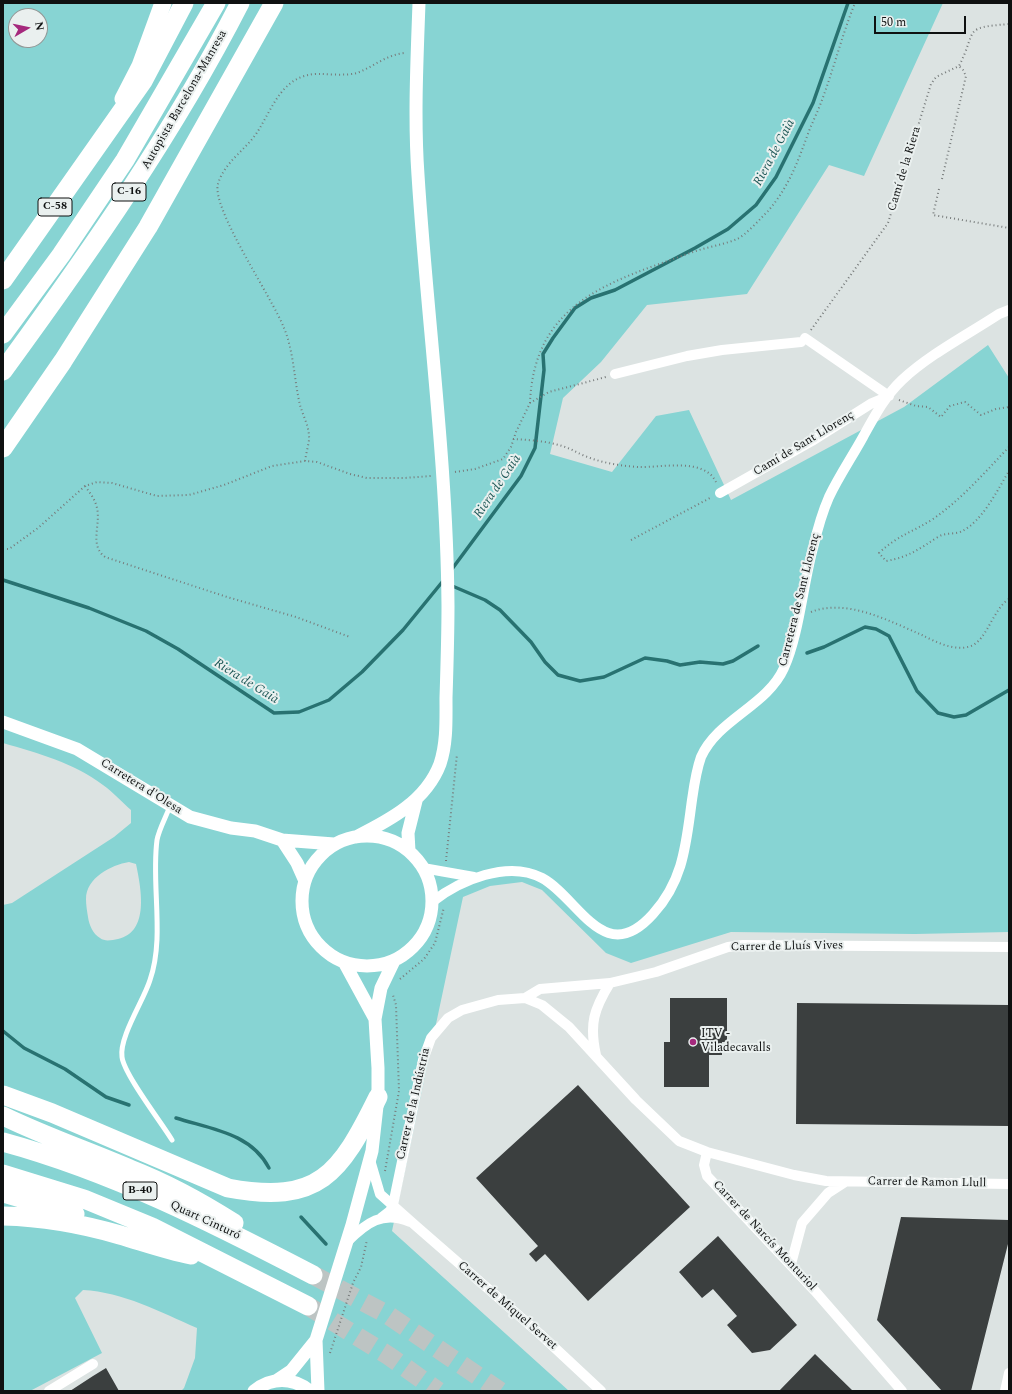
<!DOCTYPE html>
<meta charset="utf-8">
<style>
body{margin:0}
#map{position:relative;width:1012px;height:1394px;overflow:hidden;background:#dce3e2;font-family:Spectral,serif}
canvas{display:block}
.frame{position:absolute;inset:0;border:4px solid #0f1111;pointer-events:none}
.north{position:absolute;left:8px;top:8px;width:40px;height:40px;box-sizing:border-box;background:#eaf0ef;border:1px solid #929796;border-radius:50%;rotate:81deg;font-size:11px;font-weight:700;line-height:16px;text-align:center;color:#0f1111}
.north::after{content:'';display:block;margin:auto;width:14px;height:18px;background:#a5297d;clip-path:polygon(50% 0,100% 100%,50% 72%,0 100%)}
.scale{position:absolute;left:874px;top:16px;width:92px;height:18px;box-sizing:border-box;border:2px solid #0f1111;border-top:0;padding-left:5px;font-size:12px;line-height:14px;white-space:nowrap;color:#0f1111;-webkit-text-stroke:3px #eaf0ef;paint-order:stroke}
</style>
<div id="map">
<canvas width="1012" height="1394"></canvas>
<div class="frame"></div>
<div class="north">N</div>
<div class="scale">50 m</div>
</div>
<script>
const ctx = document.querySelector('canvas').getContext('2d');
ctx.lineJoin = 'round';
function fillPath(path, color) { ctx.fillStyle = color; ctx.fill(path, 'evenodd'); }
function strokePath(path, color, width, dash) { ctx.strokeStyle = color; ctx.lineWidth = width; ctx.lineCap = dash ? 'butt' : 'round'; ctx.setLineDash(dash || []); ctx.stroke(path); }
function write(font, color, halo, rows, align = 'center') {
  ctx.font = font + ' Spectral,serif'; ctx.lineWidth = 4; ctx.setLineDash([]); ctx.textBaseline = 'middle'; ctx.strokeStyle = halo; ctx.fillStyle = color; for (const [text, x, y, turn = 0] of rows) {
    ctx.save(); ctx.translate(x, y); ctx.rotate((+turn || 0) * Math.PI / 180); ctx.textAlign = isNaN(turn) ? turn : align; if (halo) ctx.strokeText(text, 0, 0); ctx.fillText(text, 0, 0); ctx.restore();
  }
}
const green = new Path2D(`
 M3,3H943L864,176L829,165L747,294L647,305L601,362L563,398L550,454L612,472L656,416L689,410L731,500L904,407L988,345L1009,378V932L915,934L731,932L631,963L606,953L542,890L522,882L490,886L463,897L392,1231L569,1391H181L184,1388L195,1358L197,1328C160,1312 123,1292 83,1290L75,1298L102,1353L30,1391H3V905L12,903L114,837L131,823V810C122,802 113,792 103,785C74,763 38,753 3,743ZM16,16H40V40H16ZM129,862L136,864C141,888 150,932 118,939C112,940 105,942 100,938C93,934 89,925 88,917C87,911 86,905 86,899C86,878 111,865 129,862Z`);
const stream = new Path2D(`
 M452,569L521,476L535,448L544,370L543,354L553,338L575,308L591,298L615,290L695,248L728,229L756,205L776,177L813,103L848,3
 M3,580L89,608L146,631L178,649L274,713L299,712L329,700L362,672L403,630L443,581
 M450,585L485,600L500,610L531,642L545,662L558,675L580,681L604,677L645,658L667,661L680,665L700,662L723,664L733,661L758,646
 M807,653L824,647L865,627L876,629L889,636L917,691L938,713L954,717L966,715L1009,690
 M3,1031L24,1048L65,1069L106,1097L129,1105
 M176,1118C211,1129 251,1133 269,1168
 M301,1217L326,1244`);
const building = new Path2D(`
 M670,998H727V1042H722V1055H709V1087H664V1042H670Z
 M797,1003L1009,1005V1126L796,1124Z
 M578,1085L690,1207L588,1301L545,1254L536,1262L529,1254L538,1246L476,1178Z
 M901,1217L1009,1220V1240L971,1391H942L877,1320Z
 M718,1236L797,1325L770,1350L752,1353L727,1325L737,1316L713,1289L702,1298L679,1272Z
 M815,1354L853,1391H779Z
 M106,1368L119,1391H70L93,1376Z`);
const motorwayTunnel = new Path2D(`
 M313,1275L388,1315L500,1391
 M308,1306L389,1356L438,1391`);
const path = new Path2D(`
 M942,179L966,76L963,70L959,66
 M939,189L933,215L1009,228
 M811,330L888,223L931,84L936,77L959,66C978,29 961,28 1009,24
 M899,400L916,406L928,407L941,417L950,406L965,402L981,415L996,409L1009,407
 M530,403C534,301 612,281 693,252C707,247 723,245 737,239C745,236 761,218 768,211C789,187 798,161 809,131C813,121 818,111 822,100C834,68 842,35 855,3
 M513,439C529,440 547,441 562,446C570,448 577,453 585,456C602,463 621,466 639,467C661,468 704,457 716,482
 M1009,447C985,472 962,499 933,519C913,532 898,535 879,553L886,561C909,557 919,549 938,537C945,532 955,535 962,531C982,522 998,489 1009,471
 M305,461C306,454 308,447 309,440C310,428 303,416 300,405C294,380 294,352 284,328C273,299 211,208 218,184C224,162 247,149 258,131C273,107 283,74 318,74C330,74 345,76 357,73C373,67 386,55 404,53
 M455,472L475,469L503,459L511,447L516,432L530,403L549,392L606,377
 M85,486C90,493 95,499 97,508C101,525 89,545 105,557L227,597L296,617L350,637
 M631,540L710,498
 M3,549H9L38,528L85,486L97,482L112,483L157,496L189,495L224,485L272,466L305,461L317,462L350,474L367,478H404L431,476
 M811,612C847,598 889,621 922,635C936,642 955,652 971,646C987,640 993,609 1009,599
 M446,861L457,754
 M400,979L424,959L435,943L444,907
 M385,1171L399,1091L396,1005L393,995
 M330,1353L353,1283L361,1267L367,1240`);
const service = new Path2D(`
 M170,806C166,817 159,829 157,840C151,885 165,937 150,980C144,1000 119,1037 122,1057C124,1074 161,1122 172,1140`);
const minor = new Path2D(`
 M805,338L889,396
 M615,374L687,356L722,350L801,342
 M720,493L812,441L872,403L889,396
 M423,868L474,877
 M432,902C460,880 508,860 542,878C579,898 604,969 653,914C684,880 686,843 692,800C694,786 696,771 701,757C718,719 767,706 784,668C799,635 803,585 813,548C817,531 822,513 829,497C839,476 852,457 863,437C874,417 885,396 902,380C930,354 967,335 999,314L1009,310
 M525,998L540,989L610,983L656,972L728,947L743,945L1009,947
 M596,1055C589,1024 594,1009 610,983
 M707,1152L704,1165L707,1176L815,1291L902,1391
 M370,1160L380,1194L416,1226L540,1334L601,1391
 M381,1218L390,1211L393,1205L423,1060L431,1038L448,1018L462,1010L498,1000L525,998L542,1005L569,1027L636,1100L679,1141L707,1152L794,1175L826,1181L1009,1184
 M347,1242C366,1223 383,1210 410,1222
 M791,1264L802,1223L828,1193L845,1182
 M49,1391L93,1364
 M1005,1391L1009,1373`);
const tertiary = new Path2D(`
 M3,722L77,749L190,817L231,828L255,831L282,840L334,844
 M302 901a65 65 0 1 1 130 0a65 65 0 1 1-130 0Z
 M356,837C390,820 426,801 440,764C447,743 446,720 446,698C447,667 448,636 448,606C447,461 427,318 418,175C414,118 417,60 419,3
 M282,840L297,863L305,881
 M409,851L408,833L416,801
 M344,962L375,1019
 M276,1381L291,1371L316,1340
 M254,1391C271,1377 293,1377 310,1391
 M318,1391L316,1340L352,1225L372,1151L378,1097V1068L375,1019L381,988L394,961`);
const primary = new Path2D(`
 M123,99L140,66L163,3`);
const motorway = new Path2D(`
 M3,280L143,81L184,3
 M3,334L61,255L125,160L216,3
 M3,371C89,253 173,134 240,3
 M3,448L63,361L148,227L274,3
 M3,1095L52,1113L228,1188C319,1205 340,1174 378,1097
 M3,1116C44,1136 88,1151 130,1169C166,1183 201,1202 234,1223
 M3,1142C113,1172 213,1223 313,1275
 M3,1174L84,1199L152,1227L308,1306
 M3,1193L75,1214
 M3,1216C43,1217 82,1224 120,1235C144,1242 167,1250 191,1255`);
const markers = [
 [693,1042,4,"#a5297d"]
];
const shields = [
 [129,192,34],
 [55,207,34],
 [140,1191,34]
];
const shieldNames = [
 ["C-16",129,192],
 ["C-58",55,207],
 ["B-40",140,1191]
];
const streetNames = [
 ["Autopista Barcelona-Manresa",185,100,-60],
 ["Camí de la Riera",905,169,-73],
 ["Camí de Sant Llorenç",804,444,-31],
 ["Carretera de Sant Llorenç",800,600,-76],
 ["Carretera d'Olesa",141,787,32],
 ["Carrer de Lluís Vives",787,947,-1],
 ["Carrer de la Indústria",414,1104,-77],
 ["Carrer de Ramon Llull",927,1183,1],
 ["Quart Cinturó",205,1221,25],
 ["Carrer de Narcís Monturiol",764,1236,47],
 ["Carrer de Miquel Servet",507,1306,41]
];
const poiNames = [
 ["ITV -",701,1035],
 ["Viladecavalls",701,1049]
];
const waterNames = [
 ["Riera de Gaià",775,153,-62],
 ["Riera de Gaià",498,487,-56],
 ["Riera de Gaià",246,682,32]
];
fillPath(green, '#87d4d3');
strokePath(stream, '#287271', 3.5);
fillPath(building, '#3b3f3f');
strokePath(motorwayTunnel, '#bdc4c3', 19, [19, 10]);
strokePath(path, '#777b7b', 2, [1, 3]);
strokePath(service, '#fff', 5);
strokePath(minor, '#fff', 10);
strokePath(tertiary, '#fff', 13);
strokePath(primary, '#fff', 17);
strokePath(motorway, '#fff', 19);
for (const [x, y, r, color] of markers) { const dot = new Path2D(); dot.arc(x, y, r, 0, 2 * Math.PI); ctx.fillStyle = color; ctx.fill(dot); strokePath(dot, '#eaf0ef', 1.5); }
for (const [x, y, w] of shields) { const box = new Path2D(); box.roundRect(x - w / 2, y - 9, w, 18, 3); ctx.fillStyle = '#eaf0ef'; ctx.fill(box); strokePath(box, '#0f1111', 1); }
write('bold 11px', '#0f1111', null, shieldNames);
write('12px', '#0f1111', '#eaf0ef', streetNames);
write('12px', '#0f1111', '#eaf0ef', poiNames, 'left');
write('italic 13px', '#205958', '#eaf0ef', waterNames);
</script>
